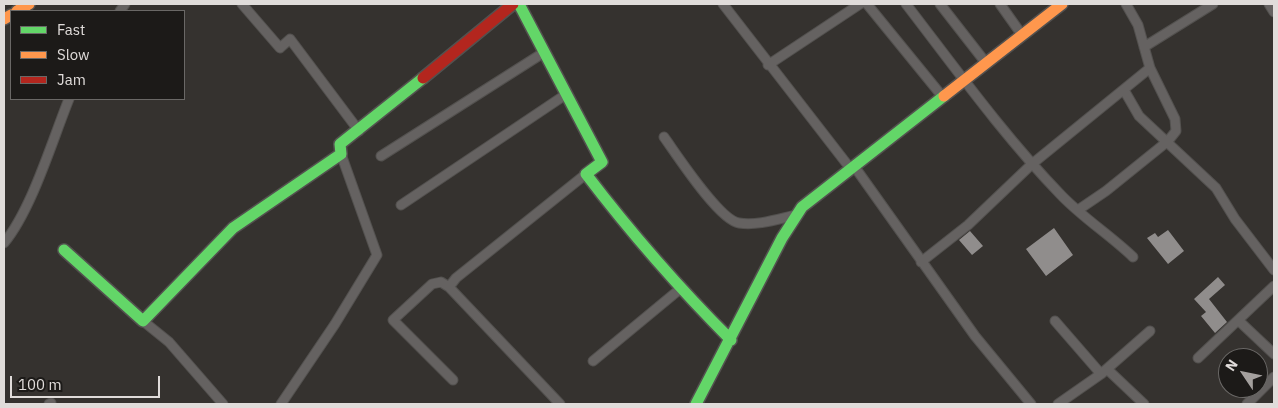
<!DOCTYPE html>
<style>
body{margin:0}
#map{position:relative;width:1278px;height:408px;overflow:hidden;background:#35322f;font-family:"IBM Plex Sans",sans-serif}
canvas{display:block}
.frame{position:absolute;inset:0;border:5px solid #e0dcda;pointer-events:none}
.legend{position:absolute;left:10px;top:10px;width:175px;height:90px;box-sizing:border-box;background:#1c1a18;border:1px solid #6a6866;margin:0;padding:6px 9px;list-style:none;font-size:15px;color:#e0dcda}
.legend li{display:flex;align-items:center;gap:10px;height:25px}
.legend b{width:25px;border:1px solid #6a6866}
.north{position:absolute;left:1218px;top:348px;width:50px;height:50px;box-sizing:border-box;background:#1c1a18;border:1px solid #6a6866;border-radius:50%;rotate:304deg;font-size:14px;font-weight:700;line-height:20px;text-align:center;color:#e0dcda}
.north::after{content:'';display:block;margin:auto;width:18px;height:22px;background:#a4a09e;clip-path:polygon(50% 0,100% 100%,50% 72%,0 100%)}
.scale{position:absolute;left:10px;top:376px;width:150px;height:22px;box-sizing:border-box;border:2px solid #e0dcda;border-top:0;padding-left:6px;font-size:15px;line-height:18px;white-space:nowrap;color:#e0dcda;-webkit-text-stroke:4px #1c1a18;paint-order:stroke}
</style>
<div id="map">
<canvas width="1278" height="408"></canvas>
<div class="frame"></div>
<ul class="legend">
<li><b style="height:6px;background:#63d668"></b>Fast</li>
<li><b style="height:6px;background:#ff974d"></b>Slow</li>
<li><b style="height:6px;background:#b3261e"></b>Jam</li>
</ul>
<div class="north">N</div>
<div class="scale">100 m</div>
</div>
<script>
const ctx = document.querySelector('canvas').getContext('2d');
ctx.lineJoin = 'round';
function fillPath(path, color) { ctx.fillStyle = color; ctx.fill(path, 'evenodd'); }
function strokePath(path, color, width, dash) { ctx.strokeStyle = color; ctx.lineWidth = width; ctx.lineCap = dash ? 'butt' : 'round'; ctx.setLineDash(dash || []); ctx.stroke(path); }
const building = new Path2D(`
 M1054,228L1073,255L1046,276L1026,249Z
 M1168,230L1184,251L1168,264L1147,238L1155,233L1158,237Z
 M970,231L983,246L972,255L959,240Z
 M1218,277L1225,285L1209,299L1227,322L1215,333L1201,316L1206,312L1194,299Z`);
const street = new Path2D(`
 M242,4L280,48L290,39L359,131
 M723,4L850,168
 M867,4L942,96
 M906,4C956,69 1004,136 1061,195C1083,218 1110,235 1133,257
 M940,4L986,63
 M1000,4L1022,35
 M1269,4L1274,12
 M120,11L125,4
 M1144,47L1213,4
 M768,65L860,4
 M1124,90L1139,116L1216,188L1235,219L1274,270
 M664,137C677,155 719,220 739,223C757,226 778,219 796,215
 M381,156L543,53
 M854,166L975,336L1031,404
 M401,205L565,95
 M1078,210L1106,191L1168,141L1176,131L1175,119L1150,68L1138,25L1126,4
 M4,243C32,209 52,141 69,99
 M921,262L968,225L1032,164L1150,68
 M449,287L441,282L432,284L393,320L453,380
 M143,321L169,342L223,404
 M1055,321L1101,374
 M1239,321L1274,354
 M1198,358L1274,286
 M593,361L680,289
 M1107,369L1144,404
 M49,404L51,403
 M281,404L335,324L377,255L341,154
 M560,404L449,287L456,278L586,174
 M1058,404L1101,374L1150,331
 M1247,404L1274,377`);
const fast = new Path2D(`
 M519,4L602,162L586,174C631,233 678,287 731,340
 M64,250L143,321L233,228L341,154L340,144L423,78
 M696,404L782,238L802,207L944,96`);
const slow = new Path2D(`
 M17,11L29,4
 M4,19L11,15
 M944,96L1062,4`);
const jam = new Path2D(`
 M423,78L513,4`);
fillPath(building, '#908d8c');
strokePath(street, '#53514f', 11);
strokePath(fast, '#53514f', 14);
strokePath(slow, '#53514f', 14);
strokePath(jam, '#53514f', 14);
strokePath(street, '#656261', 9);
strokePath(fast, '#63d668', 11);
strokePath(slow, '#ff974d', 11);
strokePath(jam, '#b3261e', 11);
</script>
